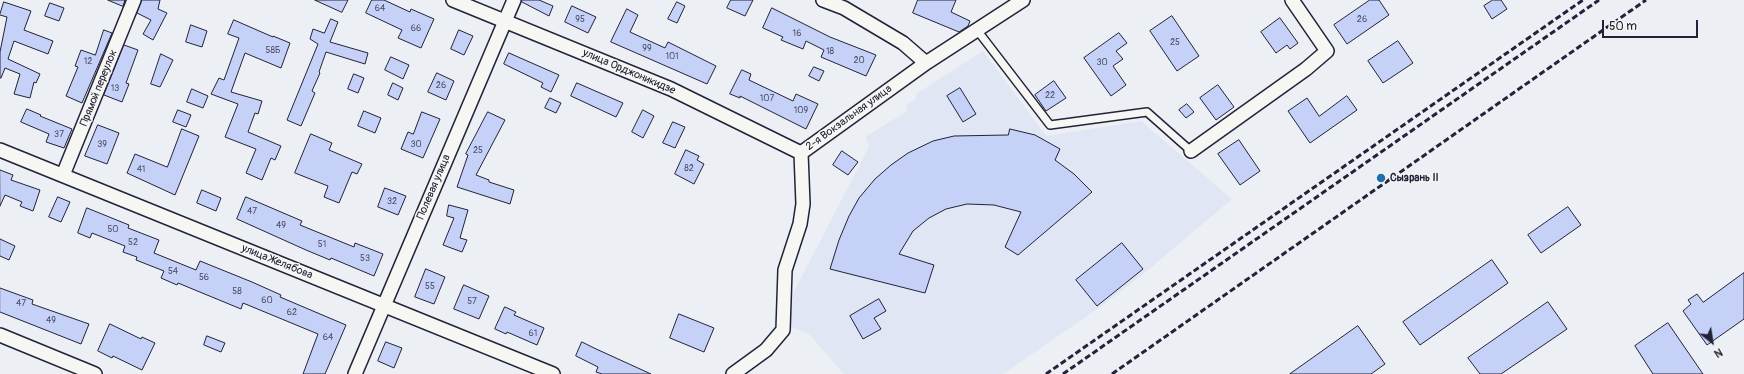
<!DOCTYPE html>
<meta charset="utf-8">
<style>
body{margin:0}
#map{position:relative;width:1744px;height:374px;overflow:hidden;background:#eceff3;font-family:Pangolin,sans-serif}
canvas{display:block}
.north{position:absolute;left:1692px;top:322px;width:40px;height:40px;-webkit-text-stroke:3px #f6f6f2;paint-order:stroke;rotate:150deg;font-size:11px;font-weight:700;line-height:16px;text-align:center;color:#22223b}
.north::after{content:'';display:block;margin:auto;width:14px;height:18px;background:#22223b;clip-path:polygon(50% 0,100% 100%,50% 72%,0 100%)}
.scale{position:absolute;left:1602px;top:20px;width:96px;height:18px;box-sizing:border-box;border:2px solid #22223b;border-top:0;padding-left:5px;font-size:12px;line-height:14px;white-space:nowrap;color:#22223b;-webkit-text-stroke:3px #f6f6f2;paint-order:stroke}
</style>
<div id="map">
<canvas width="1744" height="374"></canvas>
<div class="north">N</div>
<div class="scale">50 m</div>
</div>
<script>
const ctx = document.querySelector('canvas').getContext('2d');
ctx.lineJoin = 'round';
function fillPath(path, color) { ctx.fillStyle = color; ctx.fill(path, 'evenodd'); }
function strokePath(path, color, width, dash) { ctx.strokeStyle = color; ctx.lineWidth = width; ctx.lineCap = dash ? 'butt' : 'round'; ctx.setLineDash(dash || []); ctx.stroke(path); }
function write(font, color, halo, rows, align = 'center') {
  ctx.font = font + ' Pangolin,sans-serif'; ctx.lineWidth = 3; ctx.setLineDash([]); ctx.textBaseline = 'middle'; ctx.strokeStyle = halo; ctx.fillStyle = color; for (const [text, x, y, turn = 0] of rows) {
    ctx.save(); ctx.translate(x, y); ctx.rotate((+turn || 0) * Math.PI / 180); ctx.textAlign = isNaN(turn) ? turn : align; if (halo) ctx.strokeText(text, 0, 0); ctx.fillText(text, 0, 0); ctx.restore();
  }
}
const built = new Path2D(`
 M983,51L1046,136L1141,121L1232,199L1147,271L1103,305L1003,374H844L810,335L788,325V303L869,147L866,136L908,111L906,105L916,99V94Z`);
const building = new Path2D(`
 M108,0H125L123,6Z
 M142,0H160L158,9L167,13L153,40L143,34L151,20L137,13Z
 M315,0H348L342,12Z
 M372,0H384L410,12L411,9L434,19L421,48L398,38L402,30L366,13Z
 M522,0H539L553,6L549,16L522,2Z
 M731,0H753L745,16L727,8Z
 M918,0H956L951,12L970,21L968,26L959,32L913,13Z
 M1370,0H1379L1389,15L1347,44L1334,25Z
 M1493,0H1501L1507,9L1492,19L1484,6Z
 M4,2L31,11L24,30L53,41L48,54L14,41L8,59L40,74L36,83L34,82L30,98L14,94L20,74L5,68L1,78H0V52L7,17L0,15Z
 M677,2L685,6L677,23L668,19Z
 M50,3L64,8L59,21L45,16Z
 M572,6L596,17L588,33L565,22Z
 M772,8L830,37L876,55L866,76L821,57L824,50L806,41L803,49L781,40L783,37L763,28Z
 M627,9L638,15L630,32L665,48L668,42L716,66L707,84L611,42Z
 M1172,16L1199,56L1177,71L1150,31Z
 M1280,18L1298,43L1290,49L1287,45L1276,53L1261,32Z
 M331,19L338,22L330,42L368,53L365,64L326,52L319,72L320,73L312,91L315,93L301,126L287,120L318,44L310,39L313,29L324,33Z
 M234,20L273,37V36L290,43L281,68L245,53L231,92L262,101L258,114L255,113L248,132L281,146L275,160L271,158L262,180L246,173L256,149L225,137L238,104L211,94L219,78L224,80L239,38L228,34Z
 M191,25L207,31L202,47L186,42Z
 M104,30L112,33L82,103L66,96L78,67L75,66L81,50L95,55Z
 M459,30L473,36L464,55L451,49Z
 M1119,33L1127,43L1116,51L1123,59L1113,66L1126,85L1111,96L1084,58Z
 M1398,41L1413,63L1383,83L1368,61Z
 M124,45L138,50L126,83L129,84L122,102L104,95Z
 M509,53L559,75L551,92L541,87L543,83L504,64Z
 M161,54L173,60L160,87L151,84Z
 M391,57L409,65L403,79L385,70Z
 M814,67L824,71L819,81L809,76Z
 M742,70L751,74L749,80L793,101L796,94L818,104L806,129L740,96V98L730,94Z
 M437,73L454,81L446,100L428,92Z
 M354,74L364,78L358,93L348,89Z
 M1054,81L1066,98L1046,111L1035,95Z
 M393,83L403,88L398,100L388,95Z
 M577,83L623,103L616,117L571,96Z
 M1218,85L1234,107L1216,120L1200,98Z
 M960,88L976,114L963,122L947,96Z
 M192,89L208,96L203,108L187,102Z
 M1347,96L1357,110L1310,143L1288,111L1307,98L1319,116Z
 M550,98L561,103L556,113L545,108Z
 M1187,104L1194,112L1186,118L1179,110Z
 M27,109L41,115L40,116L72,129L64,148L46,142L49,134L21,122Z
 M178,110L191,115L186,127L173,122Z
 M643,110L654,116L643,138L632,132Z
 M364,111L381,118L375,133L358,126Z
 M422,112L440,119L423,158L401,149L408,132L413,134Z
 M488,112L505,120L476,175L489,180V182L514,190L510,204L457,187L468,155L466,154Z
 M673,122L685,127L675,148L663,143Z
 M98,125L119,133L107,164L85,156Z
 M182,129L199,136L175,195L127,173L135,154L167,167Z
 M1010,129L1035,135L1060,149L1055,160L1074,174L1092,192L1018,255L1005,247L1021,212L994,205L967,204L946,209L929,218L913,231L899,254L934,265L925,293L830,269L839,240L849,216L859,198L875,179L891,165L908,153L933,141L954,136L1008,135Z
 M311,134L332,143L329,150L362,164L357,174L352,172L339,203L324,197L328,186L295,173Z
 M1239,140L1260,171L1240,185L1218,154Z
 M686,150L699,156L697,160L704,164L694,184L675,174Z
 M842,151L858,162L848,175L833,165Z
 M0,170L13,175L11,180L40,190L33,211L20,206L22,202L5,195L0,206Z
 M385,188L406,196L398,215L378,207Z
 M202,190L221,198L216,211L197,203Z
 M58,197L70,202L61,222L49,217Z
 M246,197L302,221L300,225L354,247L355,243L383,254L374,276L331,258L330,260L306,250L237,219Z
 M449,205L468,210L460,238L467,240L462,252L443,245L454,218L447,216Z
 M1568,207L1581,225L1541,253L1528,235Z
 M87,208L129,225L128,228L159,240L154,253L196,270L200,261L252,282L281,295L280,297L346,325L325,374H303L318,334L243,303L241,309L178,283L177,285L161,278L164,271L136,260L137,257L123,252L125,246L92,233L90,238L78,233Z
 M0,239L15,246L9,260L0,256Z
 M1122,243L1143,269L1097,306L1076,280Z
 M1492,260L1508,283L1420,345L1403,322Z
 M426,269L445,277L434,304L415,297Z
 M1744,273V319L1707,345L1683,311L1691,304L1688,300L1697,294L1703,302Z
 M464,285L489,296L479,319L454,309Z
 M0,288L33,300L32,304L89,324L81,344L0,312Z
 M879,299L886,311L874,318L881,329L863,339L850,316Z
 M1548,302L1567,329L1501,374H1480L1468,358Z
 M505,307L516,312L514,315L544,328L537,345L507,332L506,334L495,329Z
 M679,314L714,328L704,352L670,338Z
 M1668,323L1703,374H1653L1635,346Z
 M110,324L141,339L142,337L155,343L142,370L113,356L112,358L98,351Z
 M1358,326L1385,364L1371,374H1290Z
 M207,336L225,343L221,352L204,345Z
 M386,342L402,348L394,368L378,361Z
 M582,342L594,348L651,374H602L596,372L598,367L576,356Z`);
const lane = new Path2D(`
 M977,30L1050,125L1147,112L1191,151`);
const street = new Path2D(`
 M453,0L671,89L801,153
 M823,0L844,8L903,43L926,63
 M0,150L553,374
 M1191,151L1306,69L1327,51L1292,0
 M63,175L134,0
 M0,335L95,374
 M355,374L514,0
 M733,374L766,350L783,330L785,270L800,224L803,204L801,153L926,63L1023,0`);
const rail = new Path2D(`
 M1046,374L1583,0
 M1063,374L1599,0
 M1112,374L1646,0`);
const markers = [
 [1381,178,5,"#1f6fb2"]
];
const numberNames = [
 ["64",380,9],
 ["95",580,20],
 ["26",1362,20],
 ["66",416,29],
 ["16",797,34],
 ["25",1175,43],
 ["99",647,49],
 ["58Б",273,51],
 ["18",830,52],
 ["101",672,57],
 ["20",859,61],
 ["12",88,62],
 ["30",1102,63],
 ["26",441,86],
 ["13",115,89],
 ["22",1050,96],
 ["107",767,99],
 ["109",801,111],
 ["37",59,135],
 ["39",102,145],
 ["30",416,145],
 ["25",478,151],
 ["82",689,169],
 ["41",141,170],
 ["32",392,202],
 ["47",252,212],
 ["49",281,226],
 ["50",113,230],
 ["52",133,243],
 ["51",322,245],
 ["53",365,259],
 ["54",173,272],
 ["56",204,278],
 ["55",430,287],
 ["58",237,292],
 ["60",267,301],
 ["57",472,302],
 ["47",21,304],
 ["62",292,313],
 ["49",51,321],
 ["61",533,334],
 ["64",328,338]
];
const streetNames = [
 ["улица Орджоникидзе",629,72,23],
 ["Прямой переулок",99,88,-68],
 ["2-я Вокзальная улица",849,118,-36],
 ["Полевая улица",434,187,-67],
 ["улица Желябова",277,262,22]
];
const poiNames = [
 ["Сызрань II",1390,178]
];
fillPath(built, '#e1e6f4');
fillPath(building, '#c6d1f8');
strokePath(building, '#22223b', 1);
strokePath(lane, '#22223b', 10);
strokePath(street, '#22223b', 16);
strokePath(lane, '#f6f6f2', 7);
strokePath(street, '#f6f6f2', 13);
strokePath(rail, '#22223b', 3, [6, 3]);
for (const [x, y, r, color] of markers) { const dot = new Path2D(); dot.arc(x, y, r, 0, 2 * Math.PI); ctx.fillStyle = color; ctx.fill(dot); strokePath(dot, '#f6f6f2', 1.5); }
write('9px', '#4b4e6a', null, numberNames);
write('11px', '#22223b', '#f6f6f2', streetNames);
write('bold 11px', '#22223b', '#f6f6f2', poiNames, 'left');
</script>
